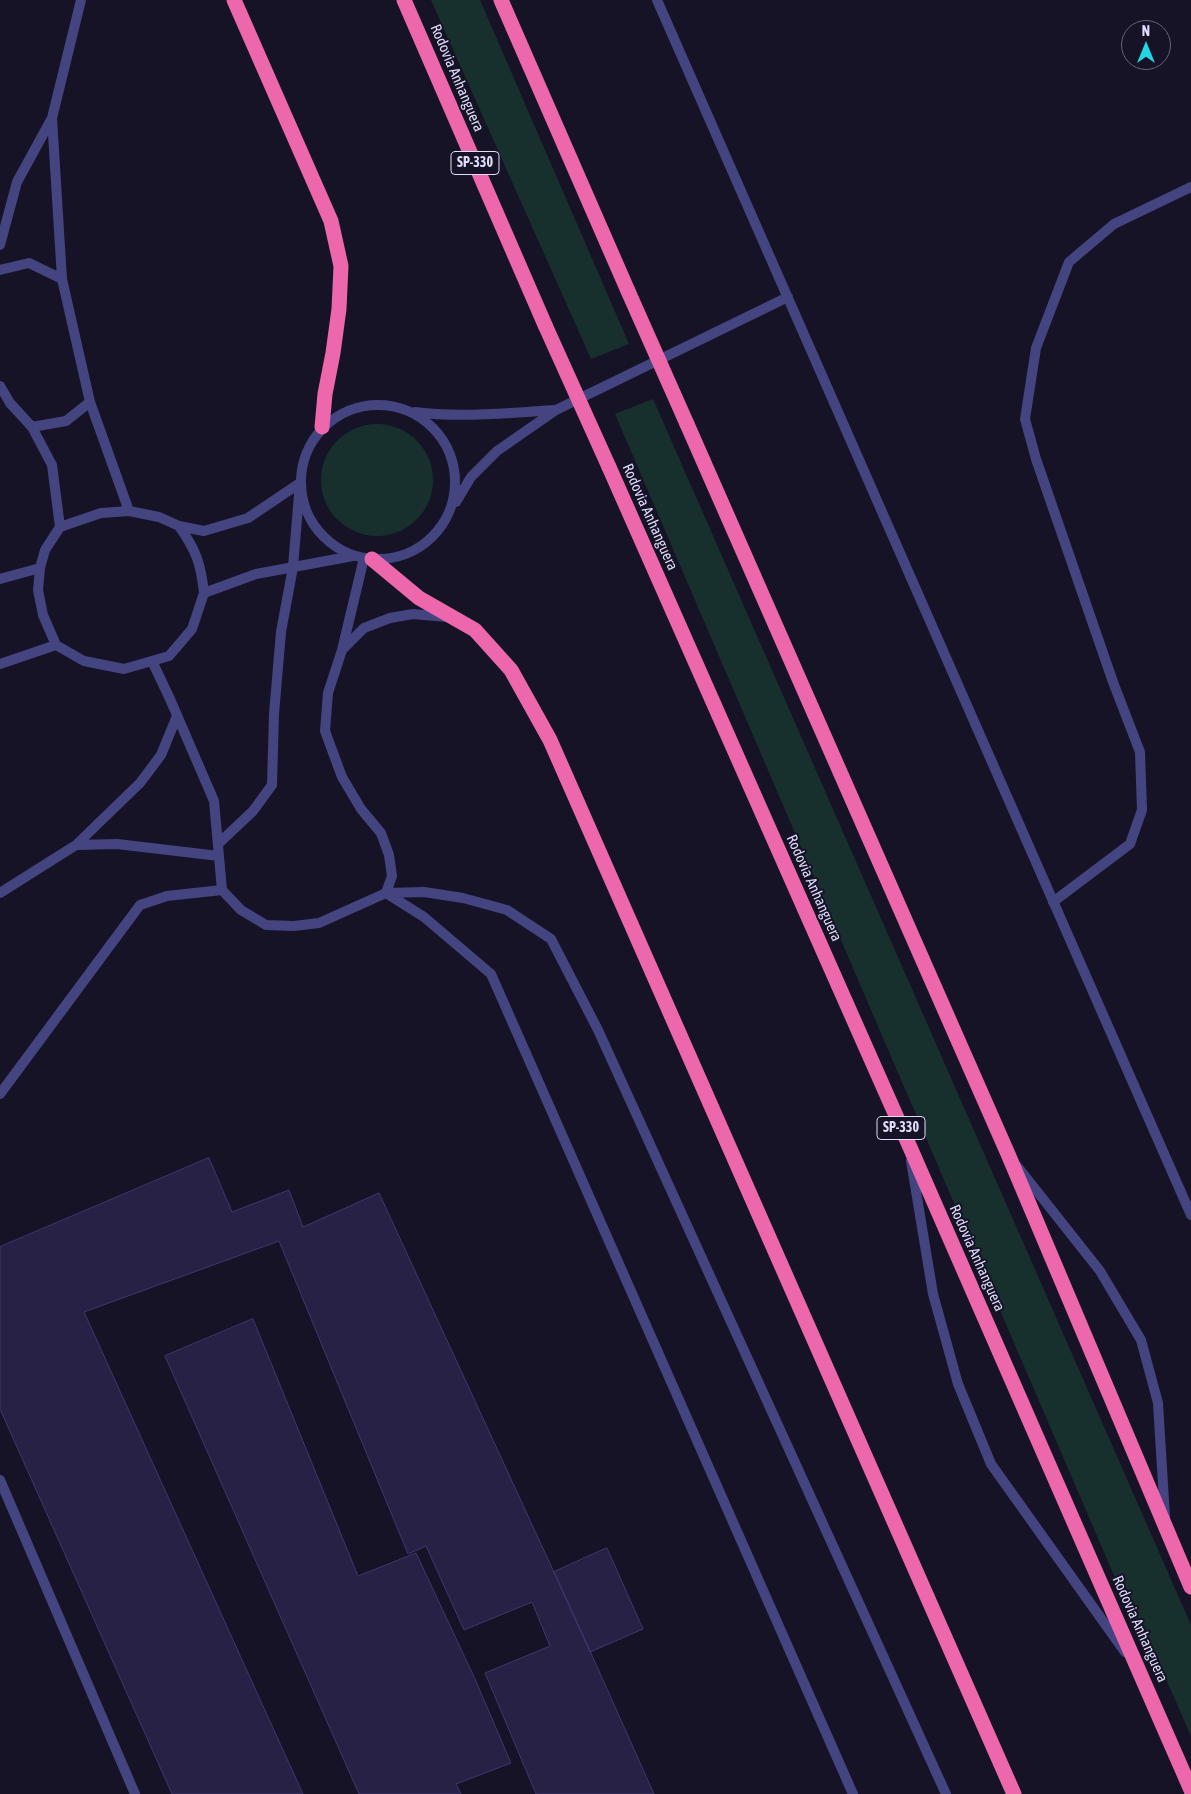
<!DOCTYPE html>
<style>
body{margin:0}
#map{position:relative;width:1191px;height:1794px;overflow:hidden;background:#161327;font-family:"Asap Condensed",sans-serif}
canvas{display:block}
.north{position:absolute;left:1121px;top:20px;width:50px;height:50px;box-sizing:border-box;background:#161327;border:1px solid #66647c;border-radius:50%;rotate:0deg;font-size:14px;font-weight:700;line-height:20px;text-align:center;color:#dfddfb}
.north::after{content:'';display:block;margin:auto;width:18px;height:22px;background:#21d7e3;clip-path:polygon(50% 0,100% 100%,50% 72%,0 100%)}
</style>
<div id="map">
<canvas width="1191" height="1794"></canvas>
<div class="north">N</div>
</div>
<script>
const ctx = document.querySelector('canvas').getContext('2d');
ctx.lineJoin = 'round';
function fillPath(path, color) { ctx.fillStyle = color; ctx.fill(path, 'evenodd'); }
function strokePath(path, color, width, dash) { ctx.strokeStyle = color; ctx.lineWidth = width; ctx.lineCap = dash ? 'butt' : 'round'; ctx.setLineDash(dash || []); ctx.stroke(path); }
function write(font, color, halo, rows, align = 'center') {
  ctx.font = font + ' "Asap Condensed",sans-serif'; ctx.lineWidth = 4; ctx.setLineDash([]); ctx.textBaseline = 'middle'; ctx.strokeStyle = halo; ctx.fillStyle = color; for (const [text, x, y, turn = 0] of rows) {
    ctx.save(); ctx.translate(x, y); ctx.rotate((+turn || 0) * Math.PI / 180); ctx.textAlign = isNaN(turn) ? turn : align; if (halo) ctx.strokeText(text, 0, 0); ctx.fillText(text, 0, 0); ctx.restore();
  }
}
const green = new Path2D(`
 M431,0H480L629,344L591,359Z
 M653,399L1191,1625V1736L1152,1647L1140,1636L615,414Z
 M321 480a56 56 0 1 1 112 0a56 56 0 1 1-112 0Z`);
const building = new Path2D(`
 M209,1158L232,1212L289,1190L303,1227L379,1193L582,1633L654,1794H536L485,1673L550,1646L532,1602L464,1630L426,1546L408,1554L279,1241L84,1312L303,1794H172L0,1409V1247Z
 M253,1319L358,1576L416,1553L475,1679L511,1763L456,1784L461,1794H359L165,1356Z
 M607,1548L643,1629L590,1652L554,1572Z`);
const service = new Path2D(`
 M386,893L424,917L491,974L853,1794
 M1053,902L1130,844L1142,810L1140,752L1113,682L1036,459L1025,419L1036,348L1069,262L1114,224L1191,187
 M0,1094L140,905L167,896L222,890
 M911,1161L933,1294L958,1384L991,1464L1125,1652
 M1017,1166L1100,1271L1141,1340L1158,1403L1165,1517
 M0,1480L135,1794`);
const minor = new Path2D(`
 M52,118L62,279L90,402L129,511
 M0,245L17,182L52,118L81,0
 M0,270L29,263L62,279
 M0,386L10,403L32,427L52,465L60,527
 M32,427L66,421L90,402
 M300,483L248,518L204,531L179,526L159,517L129,511L101,513L60,527L45,550L40,568L38,590L43,615L56,645L84,661L124,669L169,656L192,629L204,593L256,574L353,556
 M179,526C196,550 201,564 204,593
 M0,579L40,568
 M343,649L364,628L390,618L413,614L447,617
 M152,661L170,699L214,801L222,890L241,910L266,925L294,926L319,923L386,893L392,876L389,855L381,833L361,809L342,777L325,731L328,693L342,650L364,558
 M0,664L56,645
 M218,844L253,811L272,785L274,714L281,632L293,567L300,483
 M76,845L117,844L219,856
 M0,893L76,845L140,783L161,755L177,716
 M386,893L424,892L463,898L507,910L551,939L598,1030L946,1794`);
const tertiary = new Path2D(`
 M657,0L1191,1215
 M301 482a77 77 0 1 1 154 0a77 77 0 1 1-154 0Z
 M415,412C461,418 508,413 555,410
 M456,502L471,477L497,451L556,410L788,297`);
const motorway = new Path2D(`
 M234,0L331,221L341,266L339,309L333,353L325,394L322,427
 M404,0L545,325
 M501,0L628,291
 M687,424L1008,1154L1191,1587
 M609,467L909,1145L1191,1790
 M372,559L419,598L475,630L511,670L550,740L1014,1794`);
const motorwayBridge = new Path2D(`
 M628,291L687,424
 M545,325L609,467`);
const shields = [
 [475,163,48],
 [901,1128,48]
];
const shieldNames = [
 ["SP-330",475,163],
 ["SP-330",901,1128]
];
const streetNames = [
 ["Rodovia Anhanguera",457,78,67],
 ["Rodovia Anhanguera",650,517,66],
 ["Rodovia Anhanguera",814,888,66],
 ["Rodovia Anhanguera",977,1258,66],
 ["Rodovia Anhanguera",1140,1629,66]
];
fillPath(green, '#17302e');
fillPath(building, '#272245');
strokePath(building, '#3f376e', 1);
strokePath(service, '#444480', 10);
strokePath(minor, '#444480', 10);
strokePath(tertiary, '#444480', 10);
strokePath(motorway, '#ec67ac', 15);
strokePath(motorwayBridge, '#ec67ac', 15);
for (const [x, y, w] of shields) { const box = new Path2D(); box.roundRect(x - w / 2, y - 11.5, w, 23, 4); ctx.fillStyle = '#161327'; ctx.fill(box); strokePath(box, '#dfddfb', 1); }
write('bold 14px', '#dfddfb', null, shieldNames);
write('15px', '#dfddfb', '#161327', streetNames);
</script>
